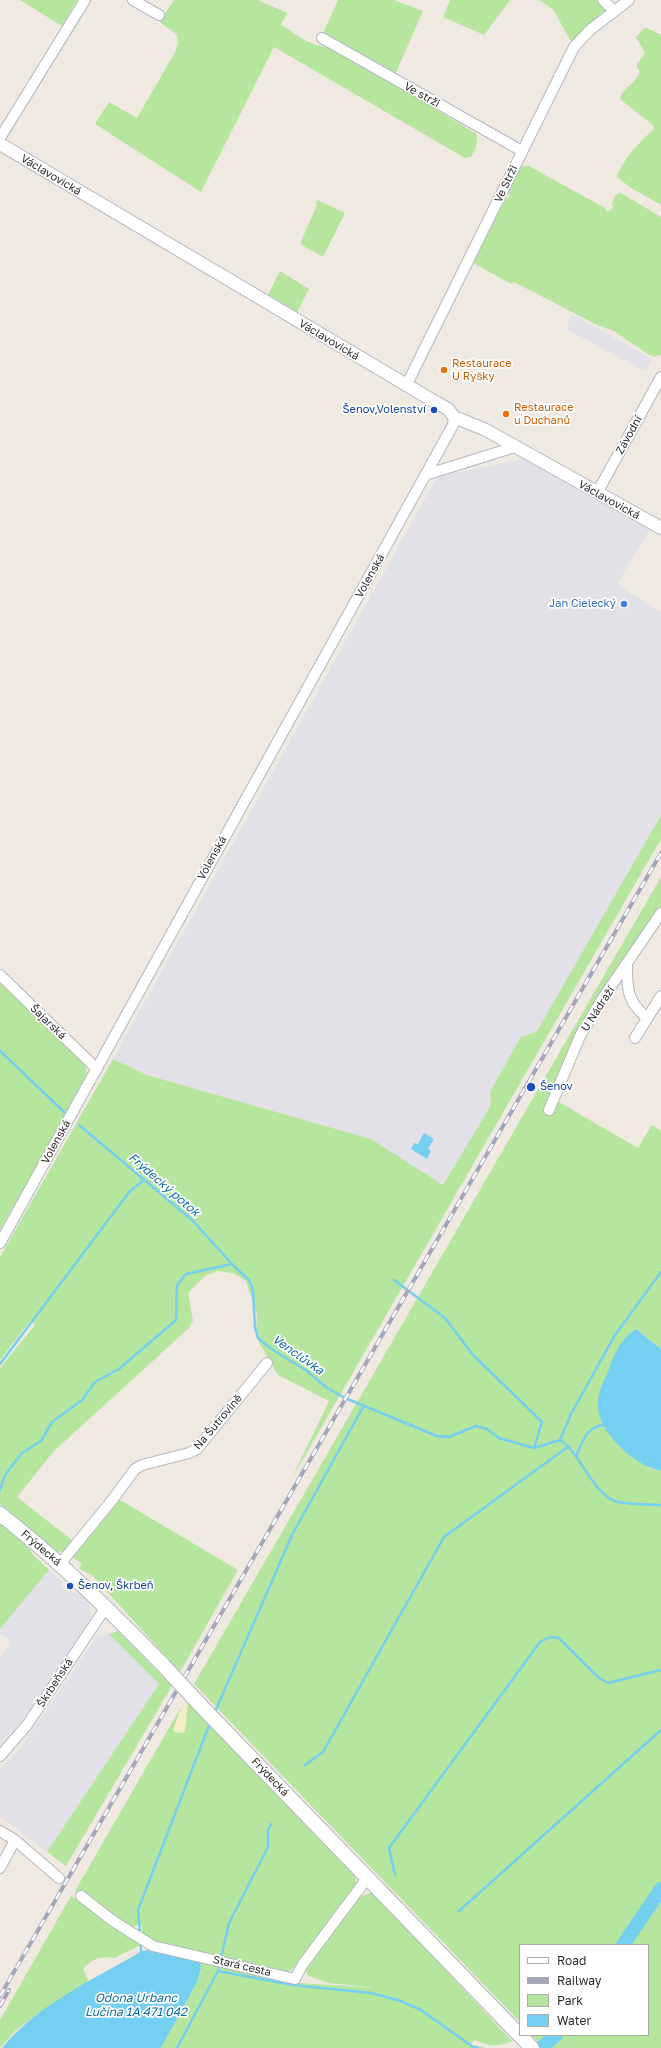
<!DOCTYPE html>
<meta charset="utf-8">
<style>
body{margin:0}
#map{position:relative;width:661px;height:2048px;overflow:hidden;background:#efe9e1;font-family:"Golos Text",sans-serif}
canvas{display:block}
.legend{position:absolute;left:519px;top:1944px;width:130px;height:92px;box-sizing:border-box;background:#fff;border:1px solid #ababab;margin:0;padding:5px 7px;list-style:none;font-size:12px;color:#2e2e2e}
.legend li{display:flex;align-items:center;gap:8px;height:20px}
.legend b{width:20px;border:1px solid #ababab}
</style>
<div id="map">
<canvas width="661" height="2048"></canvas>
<ul class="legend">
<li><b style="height:5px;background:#fff"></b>Road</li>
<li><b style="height:5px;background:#a3a6b8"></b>Railway</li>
<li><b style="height:11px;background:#b6e59e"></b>Park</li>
<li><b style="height:11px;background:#75cff0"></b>Water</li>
</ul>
</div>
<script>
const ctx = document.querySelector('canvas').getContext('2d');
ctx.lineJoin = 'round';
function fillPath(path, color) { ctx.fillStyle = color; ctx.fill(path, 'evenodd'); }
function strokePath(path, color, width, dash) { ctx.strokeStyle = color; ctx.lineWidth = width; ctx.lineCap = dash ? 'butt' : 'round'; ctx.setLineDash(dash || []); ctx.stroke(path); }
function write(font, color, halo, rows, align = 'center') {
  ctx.font = font + ' "Golos Text",sans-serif'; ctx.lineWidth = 3.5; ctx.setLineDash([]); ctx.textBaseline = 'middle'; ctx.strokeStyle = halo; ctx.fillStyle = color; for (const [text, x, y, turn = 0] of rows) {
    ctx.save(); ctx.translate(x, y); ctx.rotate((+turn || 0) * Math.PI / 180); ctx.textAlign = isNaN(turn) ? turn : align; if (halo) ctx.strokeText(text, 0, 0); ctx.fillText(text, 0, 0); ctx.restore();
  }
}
const industrial = new Path2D(`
 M572,314L652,359L644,371L566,329Z
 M527,458L651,528L617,584L661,613V815L537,1031L520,1038L490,1092L491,1105L443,1185L371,1139L147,1075L113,1059L437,477Z
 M49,1570L63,1583L61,1586L67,1591L70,1589L85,1598L89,1606L91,1618L45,1690L18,1725L0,1743V1658L11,1642L0,1634V1629Z
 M109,1634L159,1684L47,1852L0,1816V1769L21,1747L97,1636Z`);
const green = new Path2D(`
 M20,0H77L62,26Z
 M174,0H258L287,13L281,25C296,34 313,49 331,46L433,103L438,111L477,134L476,148L471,157L465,158L274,47L201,192L95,124L109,102L137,118L174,54L178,44L177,35L160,22Z
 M338,0H394L423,11L394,77L325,35L324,31Z
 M450,0H510L484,35L443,17Z
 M539,0H599L608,11L574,47L553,9Z
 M647,28L661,35V205L631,188L617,177C620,163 642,139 654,129V126L620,99C623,87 637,83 640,71L637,68V64L645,53L636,37L643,29Z
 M527,165L605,208L607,212L613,208L612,203L616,194L621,193L661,217V355L655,357L646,353L614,331L597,325L514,282L511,284L472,262L506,199L510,196L509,192L520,168Z
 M317,200L345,213L323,257L300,244L316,207Z
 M280,271L309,289L297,312L268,295Z
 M661,815V839L291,1480L329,1401L278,1375L256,1337L257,1315L246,1281L233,1273L217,1271L206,1275L188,1293L193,1321L189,1328L54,1451L17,1497L73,1541L64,1551L58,1552L0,1504V1368L35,1325L31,1320L0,1360V1257L113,1059L147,1075L371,1139L443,1185L491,1105L490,1092L520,1038L537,1031Z
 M661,877V909L590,1015L557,1101L638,1148L652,1125L661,1131V1349L636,1329L649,1468L661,1471V2048H544L531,2035H648V1945H520V2022L194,1684Z
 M0,980L84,1062L87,1073L59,1129L0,1229Z
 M120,1500L238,1570L180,1672L93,1576L79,1569L82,1564L71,1556L114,1504Z
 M0,1523L29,1547L33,1555L49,1570L0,1629Z
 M118,1631L172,1686L66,1866L47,1852L159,1684L109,1634Z
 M188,1702L355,1875L357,1886C344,1904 301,1969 284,1974L160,1944L142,1934V1925L129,1927L75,1891L181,1707L173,1730L187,1723L185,1716Z
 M372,1892L512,2041C499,2047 488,2047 475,2040L466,2047L474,2045L486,2048H161L197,1982L201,1970L200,1960L299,1983L380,1988L328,1983L309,1976L307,1974L306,1965L354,1903L360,1897Z
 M71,1896L142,1943C134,1950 124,1952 115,1958C100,1957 94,1957 83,1969L89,1982L36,2015L16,2030L0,2048V2020Z`);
const sand = new Path2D(`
 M186,1699L188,1702C186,1713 187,1721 185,1731L183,1733L175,1732L173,1730Z`);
const water = new Path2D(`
 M424,1133L434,1139L428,1149L431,1151L427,1159L411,1149L414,1143L418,1144Z
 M636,1329L661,1349V1471C634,1465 595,1431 598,1401C599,1390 605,1378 609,1369C614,1354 622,1337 636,1329Z
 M148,1950L200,1960L201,1969L197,1982L161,2048H2C38,2004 93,1980 142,1951Z`);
const stream = new Path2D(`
 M0,1051L64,1112
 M79,1125L192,1220L232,1264
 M394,1280L445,1318L473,1355L542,1422L534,1448
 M0,1364L130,1191L144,1180
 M560,1440L571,1414L615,1335L661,1272
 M576,1457C582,1442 586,1426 605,1425
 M0,1490L5,1475L22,1453L41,1441L52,1422L82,1400L95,1382L119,1369L176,1320L177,1285L186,1274L232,1264L249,1280L253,1290L255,1328L258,1338L273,1350L307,1371L327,1388L345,1398L437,1436L449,1437L476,1426L487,1429L499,1438L534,1448L560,1440C580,1452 593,1494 615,1501C627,1505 648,1504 661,1505
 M215,1712L292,1535L363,1407
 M305,1765L323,1752L444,1537L569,1446
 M395,1875L389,1848L540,1642L550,1637L559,1638L599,1678L608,1683L661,1670
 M459,1911L661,1730
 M140,1934L138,1910L210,1723
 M140,1941L141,1951
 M221,1958L229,1923L268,1847V1830L271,1824
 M218,1971L293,1985L371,1993L401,2001L421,2010L473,2047L478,2048
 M177,2048L218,1971L220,1963`);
const river = new Path2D(`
 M623,1945L661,1889
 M541,2048L556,2035`);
const minor = new Path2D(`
 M133,0L159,15
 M603,0L614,11
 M322,38L522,151
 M0,138L85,0
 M406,386L574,47L590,30L629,0
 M425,475L515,447
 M597,493L661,377
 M627,965C627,990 627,1001 647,1018
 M0,975L97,1069
 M635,1038L661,996
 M549,1110L580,1036L601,1001L661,913
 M0,1243L453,425L454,417
 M60,1564L113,1499L135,1469L142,1465L189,1453L197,1449L267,1363
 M0,1756L27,1725L106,1607
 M0,1831L15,1840
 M0,1868L15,1840L59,1878
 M81,1896L113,1921L153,1946L295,1979L303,1964L368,1877`);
const tertiary = new Path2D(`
 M0,144L437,403L448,409L454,417L486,430L661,528`);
const secondary = new Path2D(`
 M0,1514C59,1560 111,1612 163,1665
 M203,1708L532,2048`);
const rail = new Path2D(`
 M0,1996L661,853
 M0,2006L9,1990`);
const secondaryBridge = new Path2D(`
 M163,1665L203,1708`);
const markers = [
 [444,370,4,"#e8710a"],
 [434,410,4,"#1a4fb4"],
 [506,414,4,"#e8710a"],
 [624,604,4,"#3f7fe0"],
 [531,1087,5,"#1a4fb4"],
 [70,1586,4,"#1a4fb4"]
];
const streetNames = [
 ["Ve strži",422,95,29],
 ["Václavovická",51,175,31],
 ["Ve Strži",506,184,-65],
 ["Václavovická",329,340,31],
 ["Závodní",629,435,-61],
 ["Václavovická",609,500,29],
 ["Volenská",370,576,-61],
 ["Volenská",212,858,-61],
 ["U Nádraží",598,1009,-57],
 ["Šajarská",48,1022,44],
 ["Volenská",56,1142,-61],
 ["Na Šutrovině",218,1422,-50],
 ["Frýdecká",41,1548,40],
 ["Škrbeňská",55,1683,-57],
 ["Frýdecká",270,1777,46],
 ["Stará cesta",242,1966,13]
];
const foodNames = [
 ["Restaurace",452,364],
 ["U Ryšky",452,377],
 ["Restaurace",514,408],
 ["u Duchanů",514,421]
];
const transitNames = [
 ["Šenov,Volenství",426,410,"right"],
 ["Šenov",540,1087],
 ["Šenov, Škrbeň",78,1586]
];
const shopNames = [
 ["Jan Cielecký",616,604]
];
const waterNames = [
 ["Frýdecký potok",164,1185,41],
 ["Venclůvka",298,1355,35],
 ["Odona Urbanc",136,1998],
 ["Lučina 1A 471 042",136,2012]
];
fillPath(industrial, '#e3e1e8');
fillPath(green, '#b6e59e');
fillPath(sand, '#f3ecc5');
fillPath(water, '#75cff0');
strokePath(stream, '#75cff0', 2.5);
strokePath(river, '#75cff0', 14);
strokePath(minor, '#b4b7c1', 12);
strokePath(tertiary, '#b4b7c1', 14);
strokePath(secondary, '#b4b7c1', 16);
strokePath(minor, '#fff', 10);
strokePath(tertiary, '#fff', 12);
strokePath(secondary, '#fff', 14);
strokePath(rail, '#a3a6b8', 4);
strokePath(rail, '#fff', 2.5, [8]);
strokePath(secondaryBridge, '#b4b7c1', 16, []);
strokePath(secondaryBridge, '#fff', 14);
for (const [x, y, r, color] of markers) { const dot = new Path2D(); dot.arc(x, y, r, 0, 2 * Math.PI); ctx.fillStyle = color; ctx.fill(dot); strokePath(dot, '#fff', 1.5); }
write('11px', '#2e2e2e', '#fff', streetNames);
write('11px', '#c56008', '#fff', foodNames, 'left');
write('11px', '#164399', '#fff', transitNames, 'left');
write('11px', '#366cbe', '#fff', shopNames, 'right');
write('italic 12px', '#0d6fa3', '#fff', waterNames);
</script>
